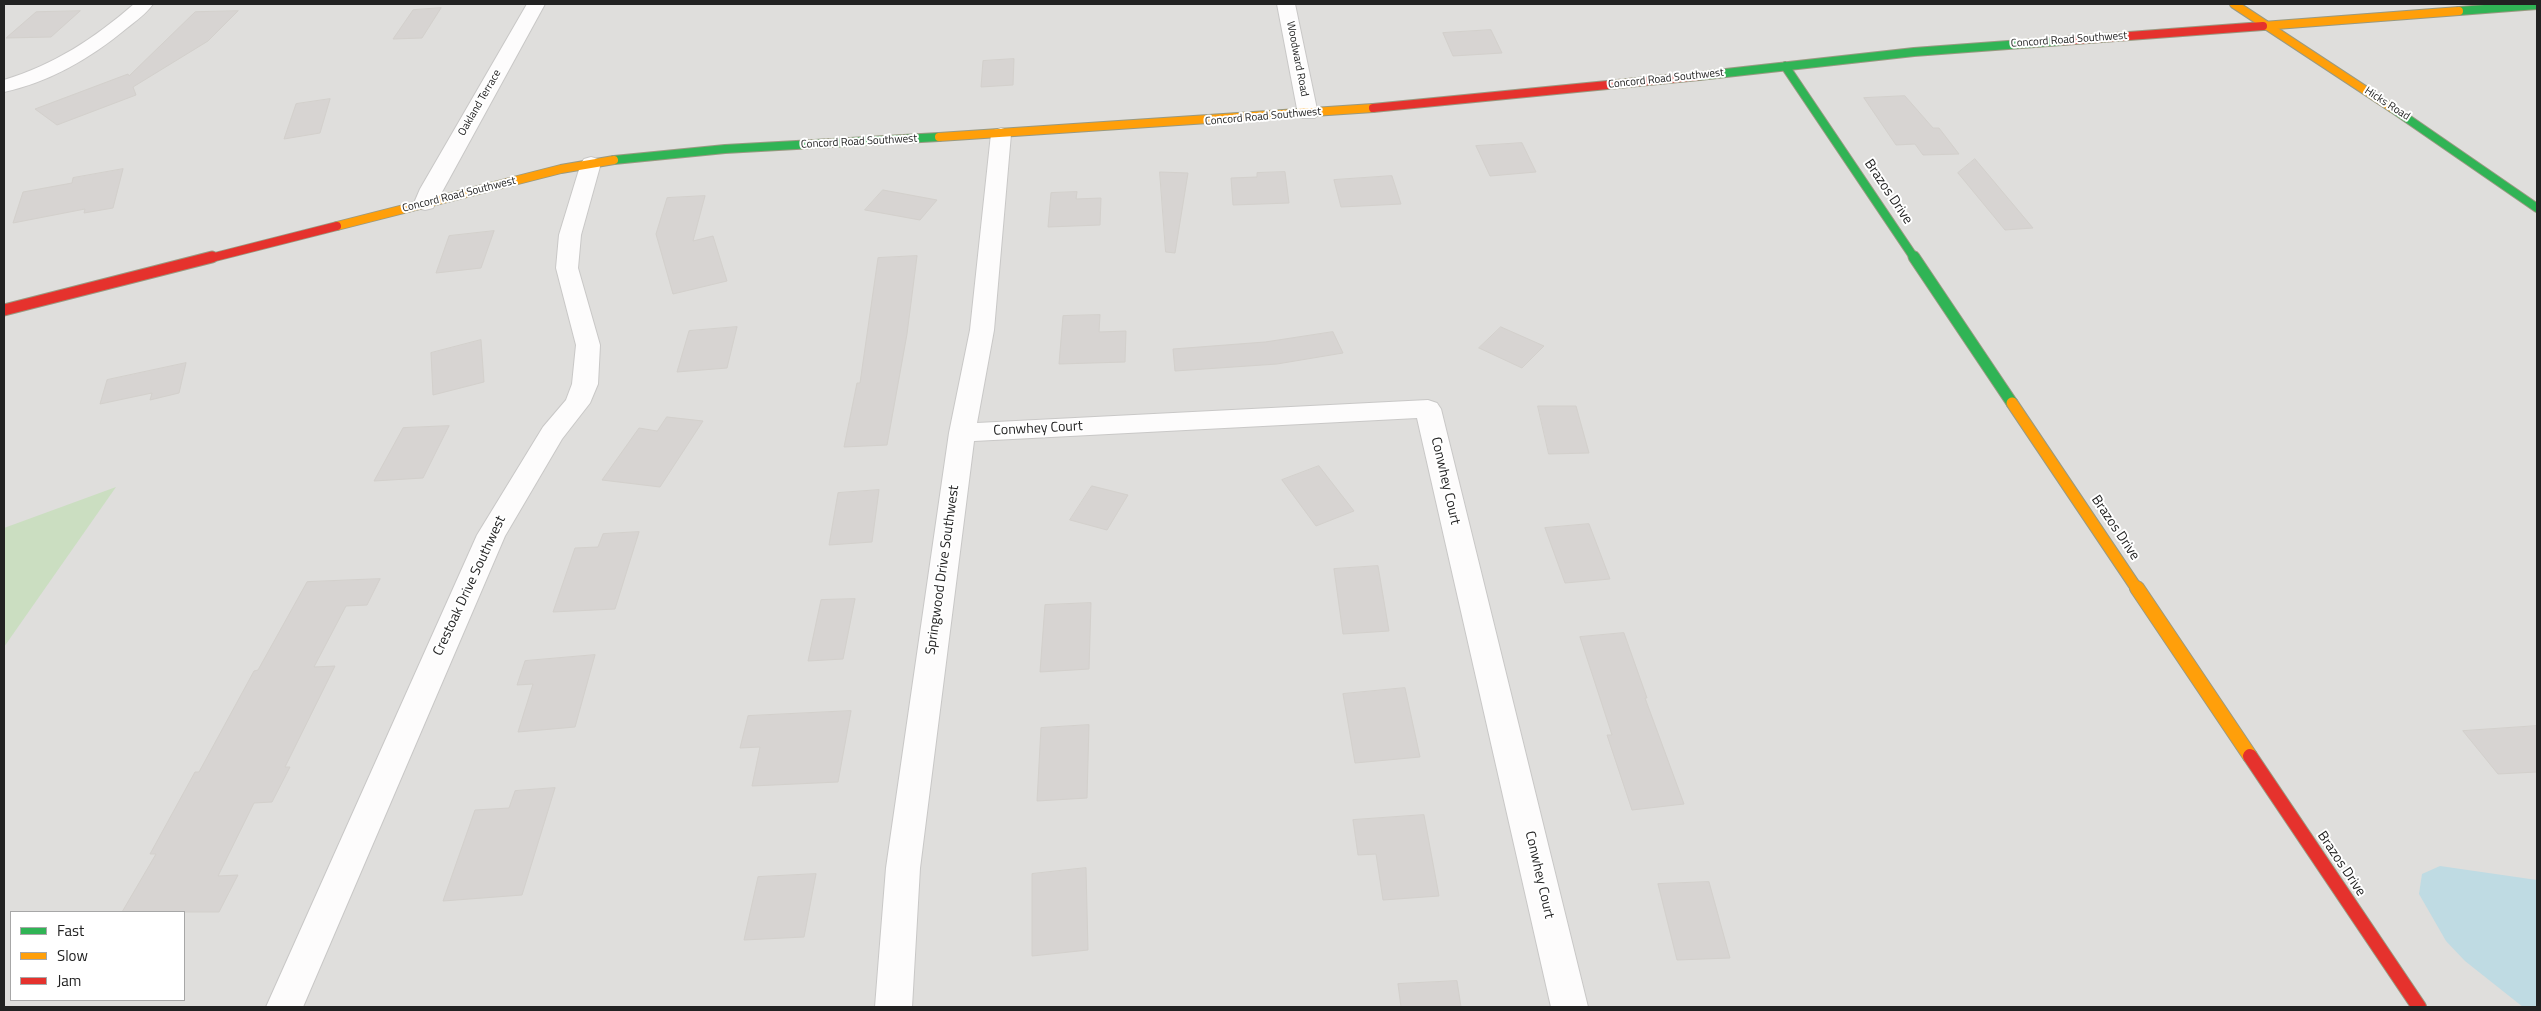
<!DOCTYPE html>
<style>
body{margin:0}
#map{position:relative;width:2541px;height:1011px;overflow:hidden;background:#f0eeeb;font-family:"Titillium Web",sans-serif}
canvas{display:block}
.frame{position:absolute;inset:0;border:5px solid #222;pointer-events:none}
.legend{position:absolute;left:10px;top:911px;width:175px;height:90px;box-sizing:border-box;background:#fff;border:1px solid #a7a7a7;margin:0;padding:6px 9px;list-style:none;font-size:15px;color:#222}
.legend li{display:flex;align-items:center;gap:10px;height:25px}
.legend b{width:25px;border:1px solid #a7a7a7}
</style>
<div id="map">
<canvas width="2541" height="1011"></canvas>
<div class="frame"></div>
<ul class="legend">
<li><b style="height:6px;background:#30b455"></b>Fast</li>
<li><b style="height:6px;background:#ff9f0a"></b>Slow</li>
<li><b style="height:6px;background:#e5322d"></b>Jam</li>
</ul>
</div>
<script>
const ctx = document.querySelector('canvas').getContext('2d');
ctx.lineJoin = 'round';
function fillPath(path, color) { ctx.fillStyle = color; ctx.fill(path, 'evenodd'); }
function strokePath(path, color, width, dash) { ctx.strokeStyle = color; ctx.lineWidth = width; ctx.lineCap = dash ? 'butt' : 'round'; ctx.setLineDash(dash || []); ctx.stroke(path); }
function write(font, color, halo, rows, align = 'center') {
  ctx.font = font + ' "Titillium Web",sans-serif'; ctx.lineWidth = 4; ctx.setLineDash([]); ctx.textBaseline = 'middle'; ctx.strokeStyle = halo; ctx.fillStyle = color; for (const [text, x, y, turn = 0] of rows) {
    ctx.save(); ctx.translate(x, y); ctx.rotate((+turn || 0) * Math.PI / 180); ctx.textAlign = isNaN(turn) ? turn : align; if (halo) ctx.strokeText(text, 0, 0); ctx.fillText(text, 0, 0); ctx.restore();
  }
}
const residential = new Path2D(`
 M4,4H2537V1007H4ZM11,912H184V1000H11Z`);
const forest = new Path2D(`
 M116,487L4,647V528Z`);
const water = new Path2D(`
 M2440,866L2537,880V1007H2523L2465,961L2446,941L2419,894L2422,874Z`);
const building = new Path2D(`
 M441,8L422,38L393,39L413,10Z
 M80,11L51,37L6,38L36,12Z
 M238,11L208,41L133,87L136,95L57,125L35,109L128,74L129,76L195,12Z
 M1491,30L1502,53L1453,56L1443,33Z
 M1014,59L1013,85L981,87L983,61Z
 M1905,96L1933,128H1939L1959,154L1923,155L1915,144L1896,145L1864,98Z
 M330,99L320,133L284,139L296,104Z
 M1522,143L1536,172L1490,176L1476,146Z
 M1975,159L2033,228L2005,230L1958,173Z
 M123,169L113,208L84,213L85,209L13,223L23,192L72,183L73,178Z
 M1160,172L1188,173L1175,253L1166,252Z
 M1285,172L1289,203L1233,205L1231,178L1257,177V173Z
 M1392,176L1401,204L1341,207L1334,180Z
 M883,190L937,200L920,220L865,210Z
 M1077,192L1076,199L1101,198L1100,225L1048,227L1051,193Z
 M705,196L693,241L713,236L727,281L673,294L656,234L667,198Z
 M494,231L481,268L436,273L449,236Z
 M917,256L907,334L887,445L844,447L857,383H860L878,258Z
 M1100,315L1099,332L1126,331L1125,362L1059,364L1063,316Z
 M737,327L727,368L677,372L689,331Z
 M1501,327L1544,346L1522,368L1479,348Z
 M1333,332L1343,353L1277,364L1175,371L1173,349L1265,342Z
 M481,340L484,382L433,395L431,353Z
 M186,363L179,393L150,400L152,393L100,404L107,380Z
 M1538,406H1576L1589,453L1549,454Z
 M667,417L703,421L660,487L602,480L639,428L657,431Z
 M449,426L423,478L374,481L403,428Z
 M1319,466L1354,511L1316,526L1282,480Z
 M1092,486L1128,495L1107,530L1070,520Z
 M879,490L872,542L829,545L838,493Z
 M1589,524L1610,579L1565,583L1545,528Z
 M639,532L615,609L553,612L575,548L598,547L603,534Z
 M1378,566L1389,631L1343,634L1334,569Z
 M380,579L367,605L346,606L314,667L335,666L285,767H290L272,802L254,803L218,876L238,875L219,912H122L156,854H150L195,772H199L254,671L258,670L307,582Z
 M855,599L843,659L808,661L821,600Z
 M1091,603L1089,669L1040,672L1045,605Z
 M1624,633L1647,698H1645L1684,804L1632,810L1607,735H1612L1580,637Z
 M595,655L575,727L518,732L533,684L517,685L525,661Z
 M1405,688L1420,757L1355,763L1343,694Z
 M851,711L838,782L752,786L760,747L740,748L748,716Z
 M1089,725L1087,798L1037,801L1041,728Z
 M2537,726V772L2498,774L2463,731Z
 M555,788L522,895L443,901L475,810L509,808L515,791Z
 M1424,815L1439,896L1383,900L1376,854L1358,855L1353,820Z
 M1086,868L1088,950L1032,956V874Z
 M816,874L804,937L744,940L758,877Z
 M1709,882L1730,958L1677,960L1658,884Z
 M1457,981L1461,1007H1401L1398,984Z`);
const street = new Path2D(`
 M134,4H153C147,13 136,21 127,28C91,58 50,82 4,92V80C54,65 95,38 134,4Z
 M527,4H545L436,203L433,208L425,210L417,208L414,203L420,189Z
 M1277,4H1295L1318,114L1315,118H1301L1298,114Z
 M1001,128L1008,130L1011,134L994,330L977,423L1428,400L1437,403L1441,409L1588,1007H1551L1417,418L974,441L920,868L912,1007H875L886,868L949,433L970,330L991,134L994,130Z
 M591,157L598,159L601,163L581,235L578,268L600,345L598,384L590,403L562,439L505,536L303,1007H266L477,535L543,427L566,400L572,384L576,345L556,268L559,235L581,163L584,159Z`);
const fastFar1 = new Path2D(`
 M2459,11L2537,5
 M1785,66L1915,259
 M1699,76L1914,52L2062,41
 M2392,108L2537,208
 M614,160L725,149L939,137`);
const fast = new Path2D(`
 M1914,257L2012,403`);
const slowFar2 = new Path2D(`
 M2234,4L2392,108
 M2263,26L2459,11
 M939,137L1373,108
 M337,226L561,169L614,160`);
const slowFar1 = new Path2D(`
 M2012,403L2137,589`);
const slow = new Path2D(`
 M2137,588L2250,756`);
const jamFar2 = new Path2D(`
 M2062,41L2263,26
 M1373,108L1699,76
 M207,259L337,226`);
const jamFar1 = new Path2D(`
 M4,310L212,257`);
const jam = new Path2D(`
 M2250,756L2419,1007`);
const farStreetnames = [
 ["Concord Road Southwest",2069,40,-4],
 ["Woodward Road",1297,59,79],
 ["Concord Road Southwest",1666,79,-6],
 ["Oakland Terrace",480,103,-60],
 ["Hicks Road",2387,104,33],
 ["Concord Road Southwest",1263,117,-5],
 ["Concord Road Southwest",859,142,-3],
 ["Concord Road Southwest",459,195,-14]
];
const streetNames = [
 ["Brazos Drive",1888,192,56],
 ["Conwhey Court",1038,429,-3],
 ["Conwhey Court",1445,481,77],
 ["Brazos Drive",2115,528,56],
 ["Springwood Drive Southwest",943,570,-82],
 ["Crestoak Drive Southwest",470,586,-65],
 ["Brazos Drive",2341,864,56],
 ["Conwhey Court",1539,875,77]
];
fillPath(residential, '#dfdedc');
fillPath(forest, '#cbdec1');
fillPath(water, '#bfdbe3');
fillPath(building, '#d7d4d2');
strokePath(building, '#d3d0cc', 1);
strokePath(street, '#c9c8c7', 2);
strokePath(fastFar1, '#999a82', 10);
strokePath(fast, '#999a82', 13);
strokePath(slowFar2, '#999a82', 10);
strokePath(slowFar1, '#999a82', 13);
strokePath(slow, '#999a82', 16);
strokePath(jamFar2, '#999a82', 10);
strokePath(jamFar1, '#999a82', 13);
strokePath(jam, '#999a82', 16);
fillPath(street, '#fdfcfc');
strokePath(fastFar1, '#30b455', 8);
strokePath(fast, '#30b455', 11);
strokePath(slowFar2, '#ff9f0a', 8);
strokePath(slowFar1, '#ff9f0a', 11);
strokePath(slow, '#ff9f0a', 14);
strokePath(jamFar2, '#e5322d', 8);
strokePath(jamFar1, '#e5322d', 11);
strokePath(jam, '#e5322d', 14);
write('11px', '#222', '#fff', farStreetnames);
write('14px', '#222', '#fff', streetNames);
</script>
